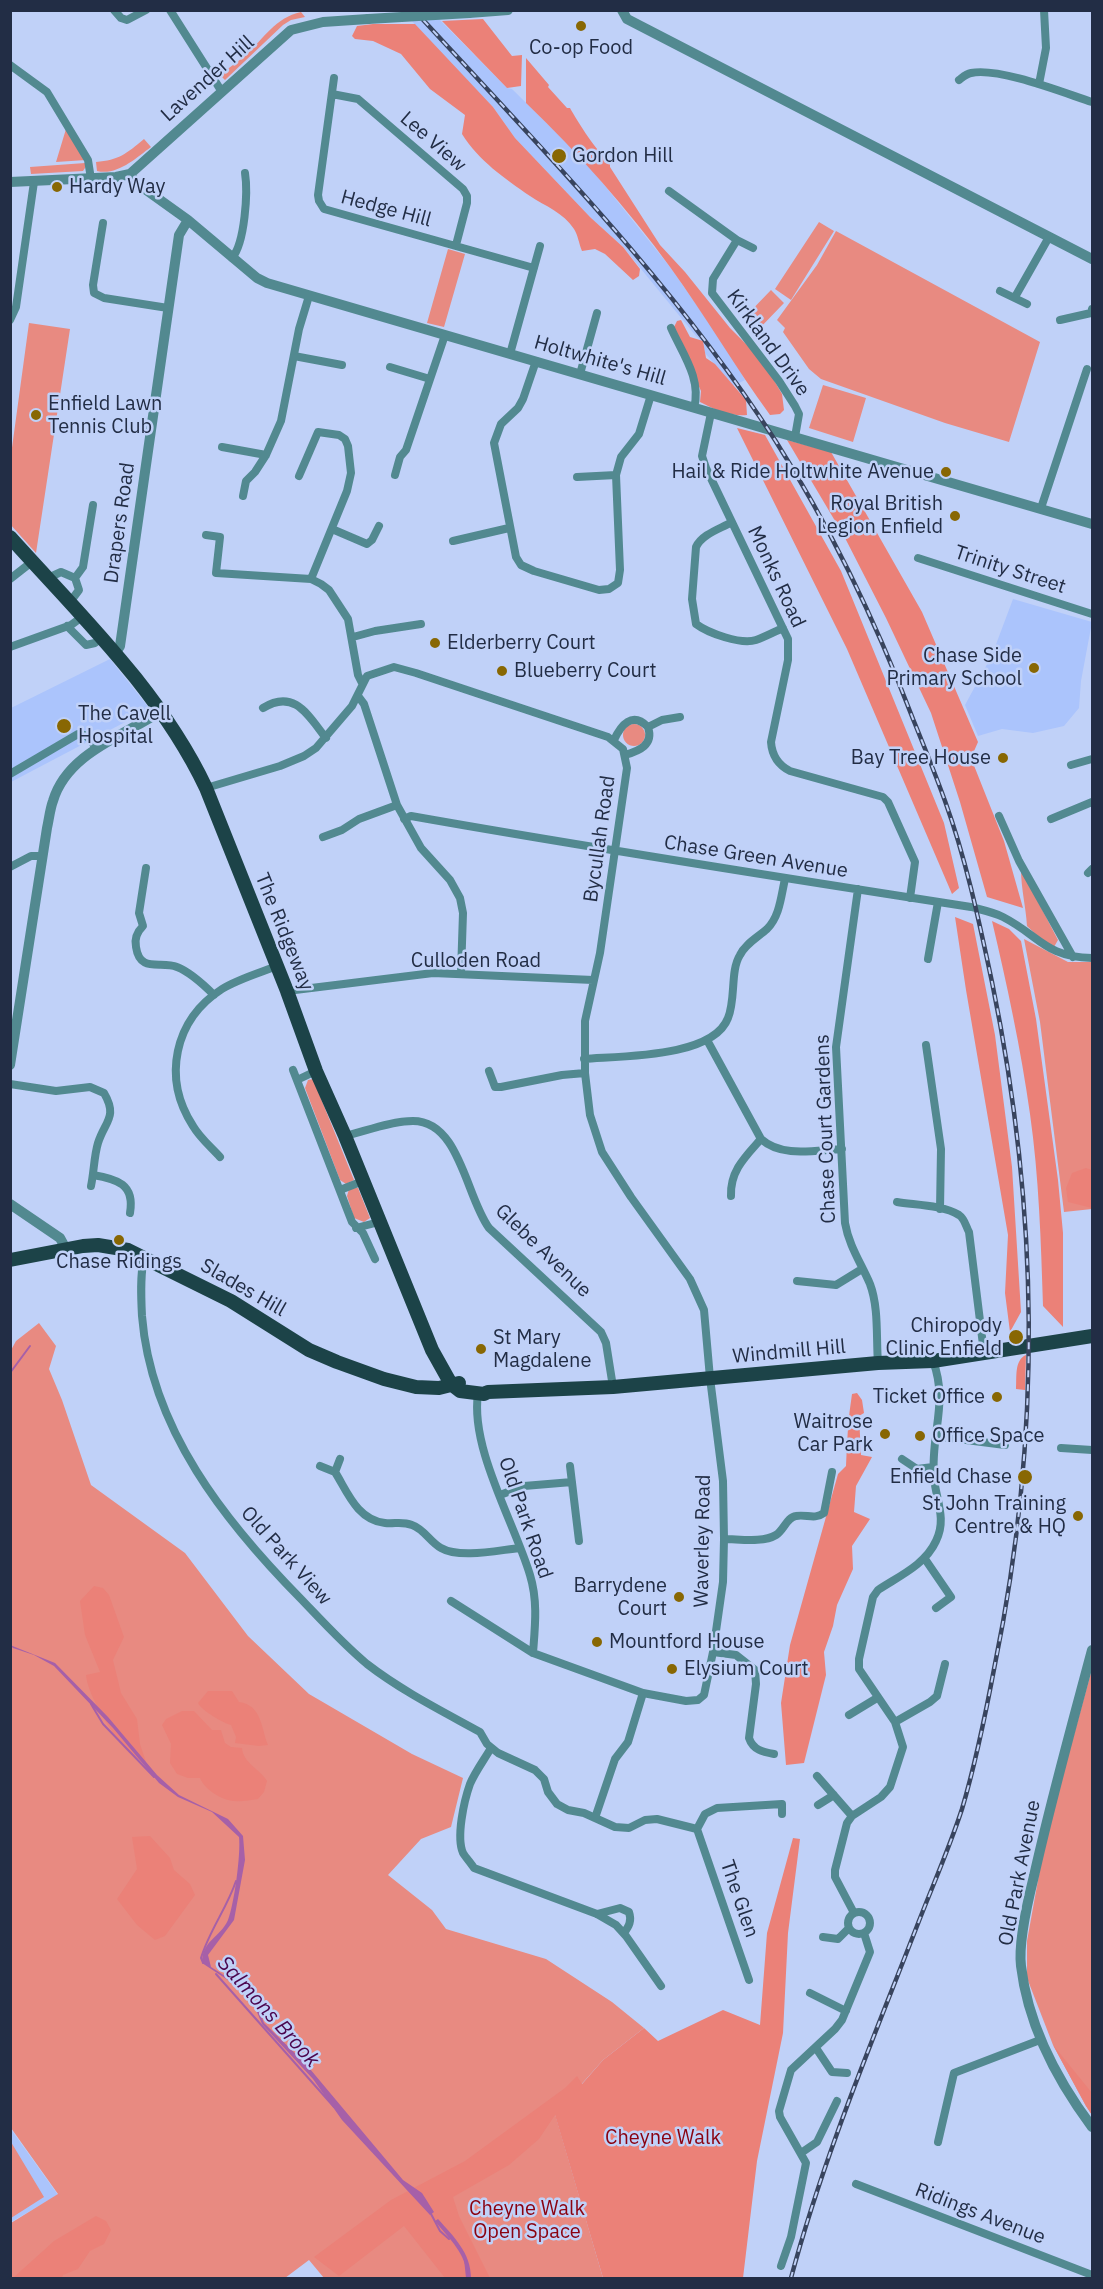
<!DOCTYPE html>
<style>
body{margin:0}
#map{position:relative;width:1103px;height:2289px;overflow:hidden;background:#c0d1f8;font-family:"IBM Plex Sans",sans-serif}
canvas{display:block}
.frame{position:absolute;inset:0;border:12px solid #222d45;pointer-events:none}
</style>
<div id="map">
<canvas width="1103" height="2289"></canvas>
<div class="frame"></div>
</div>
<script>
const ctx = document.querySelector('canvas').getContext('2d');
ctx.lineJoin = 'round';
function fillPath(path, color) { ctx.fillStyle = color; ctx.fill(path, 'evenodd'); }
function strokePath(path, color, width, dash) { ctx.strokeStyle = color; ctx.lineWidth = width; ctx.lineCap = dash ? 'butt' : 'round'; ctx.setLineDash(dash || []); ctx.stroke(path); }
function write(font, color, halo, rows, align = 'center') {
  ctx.font = font + ' "IBM Plex Sans",sans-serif'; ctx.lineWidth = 5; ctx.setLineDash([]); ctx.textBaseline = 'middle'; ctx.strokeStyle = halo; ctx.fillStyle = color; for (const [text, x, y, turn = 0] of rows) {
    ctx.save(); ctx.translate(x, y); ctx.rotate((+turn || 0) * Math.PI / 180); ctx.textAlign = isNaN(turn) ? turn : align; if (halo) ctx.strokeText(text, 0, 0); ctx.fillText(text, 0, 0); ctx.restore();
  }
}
const built = new Path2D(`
 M403,11H431L507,88L512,89L585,161L670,267L728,350L745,380L733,386L705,353L703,342L696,336L623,247L590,217L515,138L493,107L435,47Z
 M1013,599L1092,622L1081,681L1079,708L1064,726L1033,733L1002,729L978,736L965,705L992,655Z
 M110,659L150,709L11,782V708Z
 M10,2128L58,2195L11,2222H10Z`);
const green = new Path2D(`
 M301,12L305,17L291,20L283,25L225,80L220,75C228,68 238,62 246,55C264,38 275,18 301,12Z
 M66,129L86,160L56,162Z
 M144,139L151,147C136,158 117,176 97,171L96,162C119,160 126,154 144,139Z
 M85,163V168L83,171L31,174L30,167Z
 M819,222L834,231L791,300L775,289Z
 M836,231L1040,342L1009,442L945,423L821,379L809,369L783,332L785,328L777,320L817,265Z
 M448,249L465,254L444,327L427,323Z
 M771,290L784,303L757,331L744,318Z
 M29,323L70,329L36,553L10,524L11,455Z
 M823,385L866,398L853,442L809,428Z
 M623 735a11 11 0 1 1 22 0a11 11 0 1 1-22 0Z
 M1021,869L1058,940L1054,947L1045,943L1027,926C1026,907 1021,889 1021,869Z
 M1024,939L1068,962H1092V1209L1064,1212L1040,1022Z
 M313,1079L354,1180L346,1184L340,1180L305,1088L308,1080Z
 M354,1187L358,1188L370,1218L364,1222L354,1218L347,1196L349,1189Z
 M39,1323L56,1346L49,1369L62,1400L91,1485L185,1553L248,1636L309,1694L412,1754L463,1778L451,1827L421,1839L388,1875L432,1910L446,1929L546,1959L612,2002L644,2028L603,2060L555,2114L603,2278H324L309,2260L285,2278H11V2223L58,2194L11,2128L10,1352L16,1341Z
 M1092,1669V2115L1086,2106L1053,2045L1027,1978V1941L1046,1836Z
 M11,2142L44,2197L11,2218H10Z`);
const forest = new Path2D(`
 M483,19L512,56L522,55L521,86L507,88L442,21Z
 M373,24H415L493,107L515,138L590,217L623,247L640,269L639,276L633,280L605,254L595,249L582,251C579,244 578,235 574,229C564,213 545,206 530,196C504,178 479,161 462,134L465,115L430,89L401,54L373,41L355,39L352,36L357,26Z
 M526,58L549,85L548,87L567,108H570C576,119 600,158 610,161V167L660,245L685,272L730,328L752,350L771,375L782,394L784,410L780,414L770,415C735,367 705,315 670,267C627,208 579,154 526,103Z
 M681,320L690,337L703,341L706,358L715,364L746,400L747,415C732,417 713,409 700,402L701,391L673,329L677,321Z
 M737,428L765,435L841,571L944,823L959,888L952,894L847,649Z
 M787,440L831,452L922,612L978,742L971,758L1004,841L1023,908L987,897L960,802L931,713L886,618L844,536Z
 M955,917L973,924L995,1035L1012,1167L1021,1312L1010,1332L1005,1293L1008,1235L966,990Z
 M992,921L1009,929L1021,941L1036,1019L1058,1180L1063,1233V1327L1043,1306C1041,1242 1039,1177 1030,1114C1021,1049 1007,985 992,921Z
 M1086,1168L1092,1170V1208L1068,1202L1066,1188L1072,1173Z
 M1026,1355L1025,1390L1016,1389C1017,1378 1014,1360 1026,1355Z
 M857,1393L862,1400L864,1413L859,1416L861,1455L872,1457L856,1486L854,1512L870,1519L852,1546L853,1569L837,1605L833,1626L824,1652L826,1675L804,1763L786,1765L781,1703L790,1645L838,1474L846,1466C847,1442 848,1418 852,1394Z
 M94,1586L103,1588L109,1595L124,1637L113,1660L121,1693L137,1719L140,1744L146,1762C142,1760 137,1759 133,1756C117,1744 87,1695 86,1675L100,1672L85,1635L80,1601Z
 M208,1691H232L239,1702C262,1705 261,1728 268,1745L259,1746L235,1743L236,1737L231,1725C223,1723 202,1711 198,1703Z
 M182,1711H194L212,1730H221L225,1743L231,1747L242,1748C243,1763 260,1769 267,1781L264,1792L258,1799C250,1800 242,1802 234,1801C221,1800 204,1789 200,1778H188L177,1774L170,1763L171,1744L162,1725L166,1719Z
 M150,1836L170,1858L174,1870L190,1884L195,1895L165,1936L155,1940L137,1925L117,1899L137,1869L132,1837Z
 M793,1838L800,1839L788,1933L783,2033L757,2161L743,2278H603L555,2115L539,2139L509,2165L453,2197L459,2216L490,2278H445L404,2226L339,2276L314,2257L391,2200L465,2161L565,2088L577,2076L582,2084L603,2060L644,2028L658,2041L723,2010L760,2025L767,1933Z
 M1053,2045L1092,2093V2115L1086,2106Z
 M96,2216L106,2221L111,2230L104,2244L90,2251L78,2269L63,2275L62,2278H13L54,2241Z`);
const water = new Path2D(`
 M10,1645L55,1663L108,1717L157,1775L179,1795L228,1819L243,1836L245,1860L234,1920L208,1955L211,1967L247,1990L257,2005L264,2023L305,2063L403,2180L422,2193L434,2212L430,2215L342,2120L313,2079L262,2024L254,2005L243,1990L202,1963C202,1940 220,1938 228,1920C234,1905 241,1854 239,1837L212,1812L178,1797L159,1783L113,1728L54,1666L34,1655L13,1648Z
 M438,2219C454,2237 471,2253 471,2278H467C467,2254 450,2240 435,2221Z`);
const stream = new Path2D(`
 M10,1373L30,1346
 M91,1704L103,1724L154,1777
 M203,1963L201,1958C209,1931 227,1908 236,1881
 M216,1974L334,2107
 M430,2212L440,2231L449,2239
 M465,2259L467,2278`);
const minor = new Path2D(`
 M114,10L121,18L127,20L146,10
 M170,10L222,92
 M10,65L47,92L88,160L91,179
 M334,78L318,195L319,201L324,209L534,268
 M959,80C963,77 966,74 971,73C999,67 1064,93 1092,102
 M1039,84L1046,48L1044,10
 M332,94L358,99L463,189L467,196V203L456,245
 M669,191L737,240L713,279L712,293L779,381L795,406L799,414L795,437
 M103,223L93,285L94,293L104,298L168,308
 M737,240L753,248
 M232,258C245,243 248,192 245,173
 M1000,291L1027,304
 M1015,297L1049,237
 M10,320L16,307L34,182
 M1060,320L1091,313L1092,309
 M671,328C682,353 702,379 694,408
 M510,354L540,246
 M294,356L342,365
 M536,361L523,399L518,408L501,424L494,443L516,557L521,565L534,571L599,590L609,589L618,583L620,570L616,475L621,457L639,434L651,395
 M390,367L430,379
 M580,374L597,313
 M711,413L702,456L706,468L788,639V660L771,742C772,756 778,765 790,771L883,797L888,802L915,862L910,898
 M222,447L266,455
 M395,475L400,457L406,450L445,335
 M299,476L318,432L339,435L345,439L348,446L351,473L347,491L311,579
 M577,477L616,475
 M243,496L246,481L255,472L266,455L281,421L299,329L309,296
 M1041,508L1087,369
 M732,522C720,529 702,534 696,547L692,599L696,624C708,633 741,645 756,640C765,637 774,632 783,628
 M332,529L367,544L372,540L379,526
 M206,535L220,537L216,573L311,579L321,584L329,590L348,619L358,675L362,683
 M453,541L509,528
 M918,558L1092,614
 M48,578L61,572L75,578L79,590L70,602
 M75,578L83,567L93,505
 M10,579L33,561
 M67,626L86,645L95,643L101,638
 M353,637L375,631L421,624
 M10,647L71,625L82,617
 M358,696L364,704L397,805L421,848L450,880L460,898L463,913L461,973
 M263,708C295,688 309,717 326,738
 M648,727L662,720L680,717
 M614,740C621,725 632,711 648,727C654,745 639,751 625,755
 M1071,765L1092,759
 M10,774L78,734C88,733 91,742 96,748
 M206,788L280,766L304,756L316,748L352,706L367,676L394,667L416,673L608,737L623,749L627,768L600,953L585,1021V1073L590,1115L602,1152L631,1197L690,1279L704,1310L710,1378L723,1481L724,1539L723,1582L713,1652L704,1695L698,1700L686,1701L643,1693L533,1653L451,1601
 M999,816L1019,861L1073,957
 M404,819L411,816C597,849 784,878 971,907C982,910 993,912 1003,917C1040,936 1045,957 1092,958
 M1051,819L1092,802
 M323,837L342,830L359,819L397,805
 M10,867L31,856H42
 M146,868L139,913L143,926C137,932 134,938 136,947C140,974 161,960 177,967C190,972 204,985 214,995
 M1088,873L1092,869
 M858,889L836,1047L845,1223C849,1246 861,1263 870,1284C879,1308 876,1338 878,1363
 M928,959L938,902
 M287,991L433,973L593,980
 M707,1040L761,1139C782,1158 815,1150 842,1149
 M926,1045L941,1149L940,1209
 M584,1059C620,1056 713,1058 728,1018C736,999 730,971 740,955C745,944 758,937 767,929C780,916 781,896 785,879
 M293,1070L352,1222L363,1233L375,1259
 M489,1071L495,1087H501L562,1075L585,1073
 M297,1080L316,1071
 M10,1084L56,1091L90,1087L104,1093C118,1117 105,1121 98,1143C94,1156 94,1172 91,1186
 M345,1136C366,1131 391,1121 413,1121C460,1121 466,1197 489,1228L601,1332L606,1343L613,1387
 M220,1157C211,1147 200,1138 193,1126C162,1078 174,1020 222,989C238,979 259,973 277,966
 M93,1175C117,1179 135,1184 130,1213
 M340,1190L363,1181
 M731,1196C730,1171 745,1157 761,1139
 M897,1202C915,1205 943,1205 959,1215C965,1219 966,1227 969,1232L984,1353
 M356,1228L379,1222
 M144,1257C140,1276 141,1297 142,1316C151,1429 225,1522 302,1600C323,1622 344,1645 367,1664C402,1691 442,1711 480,1732L487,1744L498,1753L535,1770L544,1779L548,1792L557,1804L568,1810L584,1813L615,1827L629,1828L645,1820L657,1819L697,1829
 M797,1281L836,1285L862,1269
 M478,1394C470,1448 514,1522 530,1575C538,1601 535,1627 533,1653
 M935,1436L1005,1445
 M1061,1448L1092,1450
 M902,1459L917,1469
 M320,1466L335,1472C347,1491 357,1520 385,1523C395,1524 402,1521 412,1525C424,1529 430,1542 441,1548C460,1559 499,1550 520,1548
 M570,1466L579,1541
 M335,1472L340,1459
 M918,1477L917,1469L933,1467
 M500,1495L524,1486L572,1482
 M724,1539C739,1539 763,1543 776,1535C784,1530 787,1517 796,1516C807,1514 814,1520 824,1513L832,1472
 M925,1559L951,1597L936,1608
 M713,1652L736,1655L755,1670L756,1684L749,1738C753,1750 763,1752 774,1754
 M849,1715L877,1698
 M895,1722L930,1702L937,1696L945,1664
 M491,1748C484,1760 475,1772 470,1784C464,1801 456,1837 463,1853C466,1858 471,1863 474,1868L597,1914L616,1925L626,1936L661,1986
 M817,1776L852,1816
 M818,1805L834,1795
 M595,1818L615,1759L628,1742L643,1693
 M697,1829L749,1980
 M697,1829L705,1814L717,1808L782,1804V1814
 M848 1923a11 11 0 1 1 22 0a11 11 0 1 1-22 0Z
 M854,1913L835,1877V1870L847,1823L852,1816L881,1797L890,1787L903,1747L895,1722L859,1669V1659L873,1597L878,1590C899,1576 925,1565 936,1541C947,1519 936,1500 934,1478C930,1435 949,1403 933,1361
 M597,1914L620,1908L629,1912C632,1921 629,1926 624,1933
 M823,1937L838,1939L849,1928
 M810,1993L846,2011
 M816,2048L832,2072L847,2073
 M938,2142L954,2073L1040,2040
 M801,2153L817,2142L837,2101
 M856,2184L1092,2275
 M781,2266L791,2237L806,2163L780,2117L779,2111L791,2070L835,2029L842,2020L870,1952L864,1933`);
const tertiary = new Path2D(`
 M622,10L627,19L1092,259
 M469,13L508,10
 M130,174L135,182L188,220L257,278L267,283L1092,524
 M10,182L116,177L130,174L291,30L323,22L368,19
 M115,654L120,646L179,235L188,220
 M10,1065L47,828C49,819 50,809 53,801C67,753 124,736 161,711
 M10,1204L60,1238L66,1249
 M1092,1650C1072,1725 1051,1800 1034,1876C1028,1900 1018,1942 1021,1966C1028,2025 1057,2080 1092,2127`);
const primary = new Path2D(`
 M10,537C81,616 160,691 206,788L287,991L316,1071L345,1136L432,1350L451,1384L460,1391L484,1394L488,1392L613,1387L878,1363L933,1361L1092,1336
 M10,1260L83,1246L98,1245L128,1250L231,1301L309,1350L337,1362L384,1379L416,1387L439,1388L459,1383`);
const rail = new Path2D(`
 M414,10C541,148 673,282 775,440C831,528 876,622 913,719C924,746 935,773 945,801C966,859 979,921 992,982C1039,1211 1042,1434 995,1664C986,1712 976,1762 962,1809C949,1849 932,1887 917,1926C872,2042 823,2158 791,2278`);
const tertiaryBridge = new Path2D(`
 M368,19L469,13`);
const markers = [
 [581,26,6,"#886703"],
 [559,156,8,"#886703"],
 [57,187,6,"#886703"],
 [36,415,6,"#886703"],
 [946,472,6,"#886703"],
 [955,516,6,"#886703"],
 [435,643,6,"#886703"],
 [1034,668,6,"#886703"],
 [502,671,6,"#886703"],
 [64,726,8,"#886703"],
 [1003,758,6,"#886703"],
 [119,1240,6,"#886703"],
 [1016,1337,8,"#886703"],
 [481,1349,6,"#886703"],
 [997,1397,6,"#886703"],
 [885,1434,6,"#886703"],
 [920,1436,6,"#886703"],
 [1025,1477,8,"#886703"],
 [1078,1516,6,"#886703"],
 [679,1597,6,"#886703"],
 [597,1642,6,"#886703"],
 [672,1669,6,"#886703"]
];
const poiNames = [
 ["Co-op Food",581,48,"center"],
 ["Gordon Hill",572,156],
 ["Hardy Way",69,187],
 ["Enfield Lawn",48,404],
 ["Tennis Club",48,427],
 ["Hail & Ride Holtwhite Avenue",934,472,"right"],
 ["Royal British",943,504,"right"],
 ["Legion Enfield",943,527,"right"],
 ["Elderberry Court",447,643],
 ["Chase Side",1022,656,"right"],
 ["Primary School",1022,679,"right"],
 ["Blueberry Court",514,671],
 ["The Cavell",78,714],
 ["Hospital",78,737],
 ["Bay Tree House",991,758,"right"],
 ["Chase Ridings",119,1262,"center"],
 ["Chiropody",1002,1326,"right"],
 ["Clinic Enfield",1002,1349,"right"],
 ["St Mary",493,1338],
 ["Magdalene",493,1361],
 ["Ticket Office",985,1397,"right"],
 ["Waitrose",873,1422,"right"],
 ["Car Park",873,1445,"right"],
 ["Office Space",932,1436],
 ["Enfield Chase",1012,1477,"right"],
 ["St John Training",1066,1504,"right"],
 ["Centre & HQ",1066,1527,"right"],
 ["Barrydene",667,1586,"right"],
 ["Court",667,1609,"right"],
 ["Mountford House",609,1642],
 ["Elysium Court",684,1669]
];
const streetNames = [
 ["Lavender Hill",208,79,-42],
 ["Lee View",433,142,41],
 ["Hedge Hill",386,209,15],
 ["Kirkland Drive",768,343,54],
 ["Holtwhite's Hill",600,361,16],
 ["Drapers Road",120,523,-82],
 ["Trinity Street",1010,570,18],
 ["Monks Road",776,577,65],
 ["Bycullah Road",600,839,-82],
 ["Chase Green Avenue",756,857,9],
 ["The Ridgeway",284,932,68],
 ["Culloden Road",476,961],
 ["Chase Court Gardens",826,1129,-92],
 ["Glebe Avenue",543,1251,44],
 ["Slades Hill",243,1288,30],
 ["Windmill Hill",789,1352,-5],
 ["Old Park Road",525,1518,71],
 ["Waverley Road",703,1541,-89],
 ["Old Park View",286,1556,48],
 ["Old Park Avenue",1020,1873,-79],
 ["The Glen",739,1899,71],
 ["Ridings Avenue",980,2214,21]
];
const parkNames = [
 ["Cheyne Walk",663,2138],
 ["Cheyne Walk",527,2209],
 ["Open Space",527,2232]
];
const waterNames = [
 ["Salmons Brook",268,2012,48]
];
fillPath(built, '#abc4fc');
fillPath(green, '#e88a81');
fillPath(forest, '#eb8178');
fillPath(water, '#a660a8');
strokePath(stream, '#a660a8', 2);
strokePath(minor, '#528990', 8);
strokePath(tertiary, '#528990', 10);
strokePath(primary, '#1c4348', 14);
strokePath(rail, '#38445e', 4.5);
strokePath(rail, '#c0d1f8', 2, [7]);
strokePath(tertiaryBridge, '#528990', 10);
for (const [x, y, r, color] of markers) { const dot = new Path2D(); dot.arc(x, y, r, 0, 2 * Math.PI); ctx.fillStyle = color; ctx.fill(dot); strokePath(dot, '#c0d1f8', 2); }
write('20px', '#222d45', '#c0d1f8', poiNames, 'left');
write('20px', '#222d45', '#c0d1f8', streetNames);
write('20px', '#8a0210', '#c0d1f8', parkNames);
write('italic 21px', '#4b064e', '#c0d1f8', waterNames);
</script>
